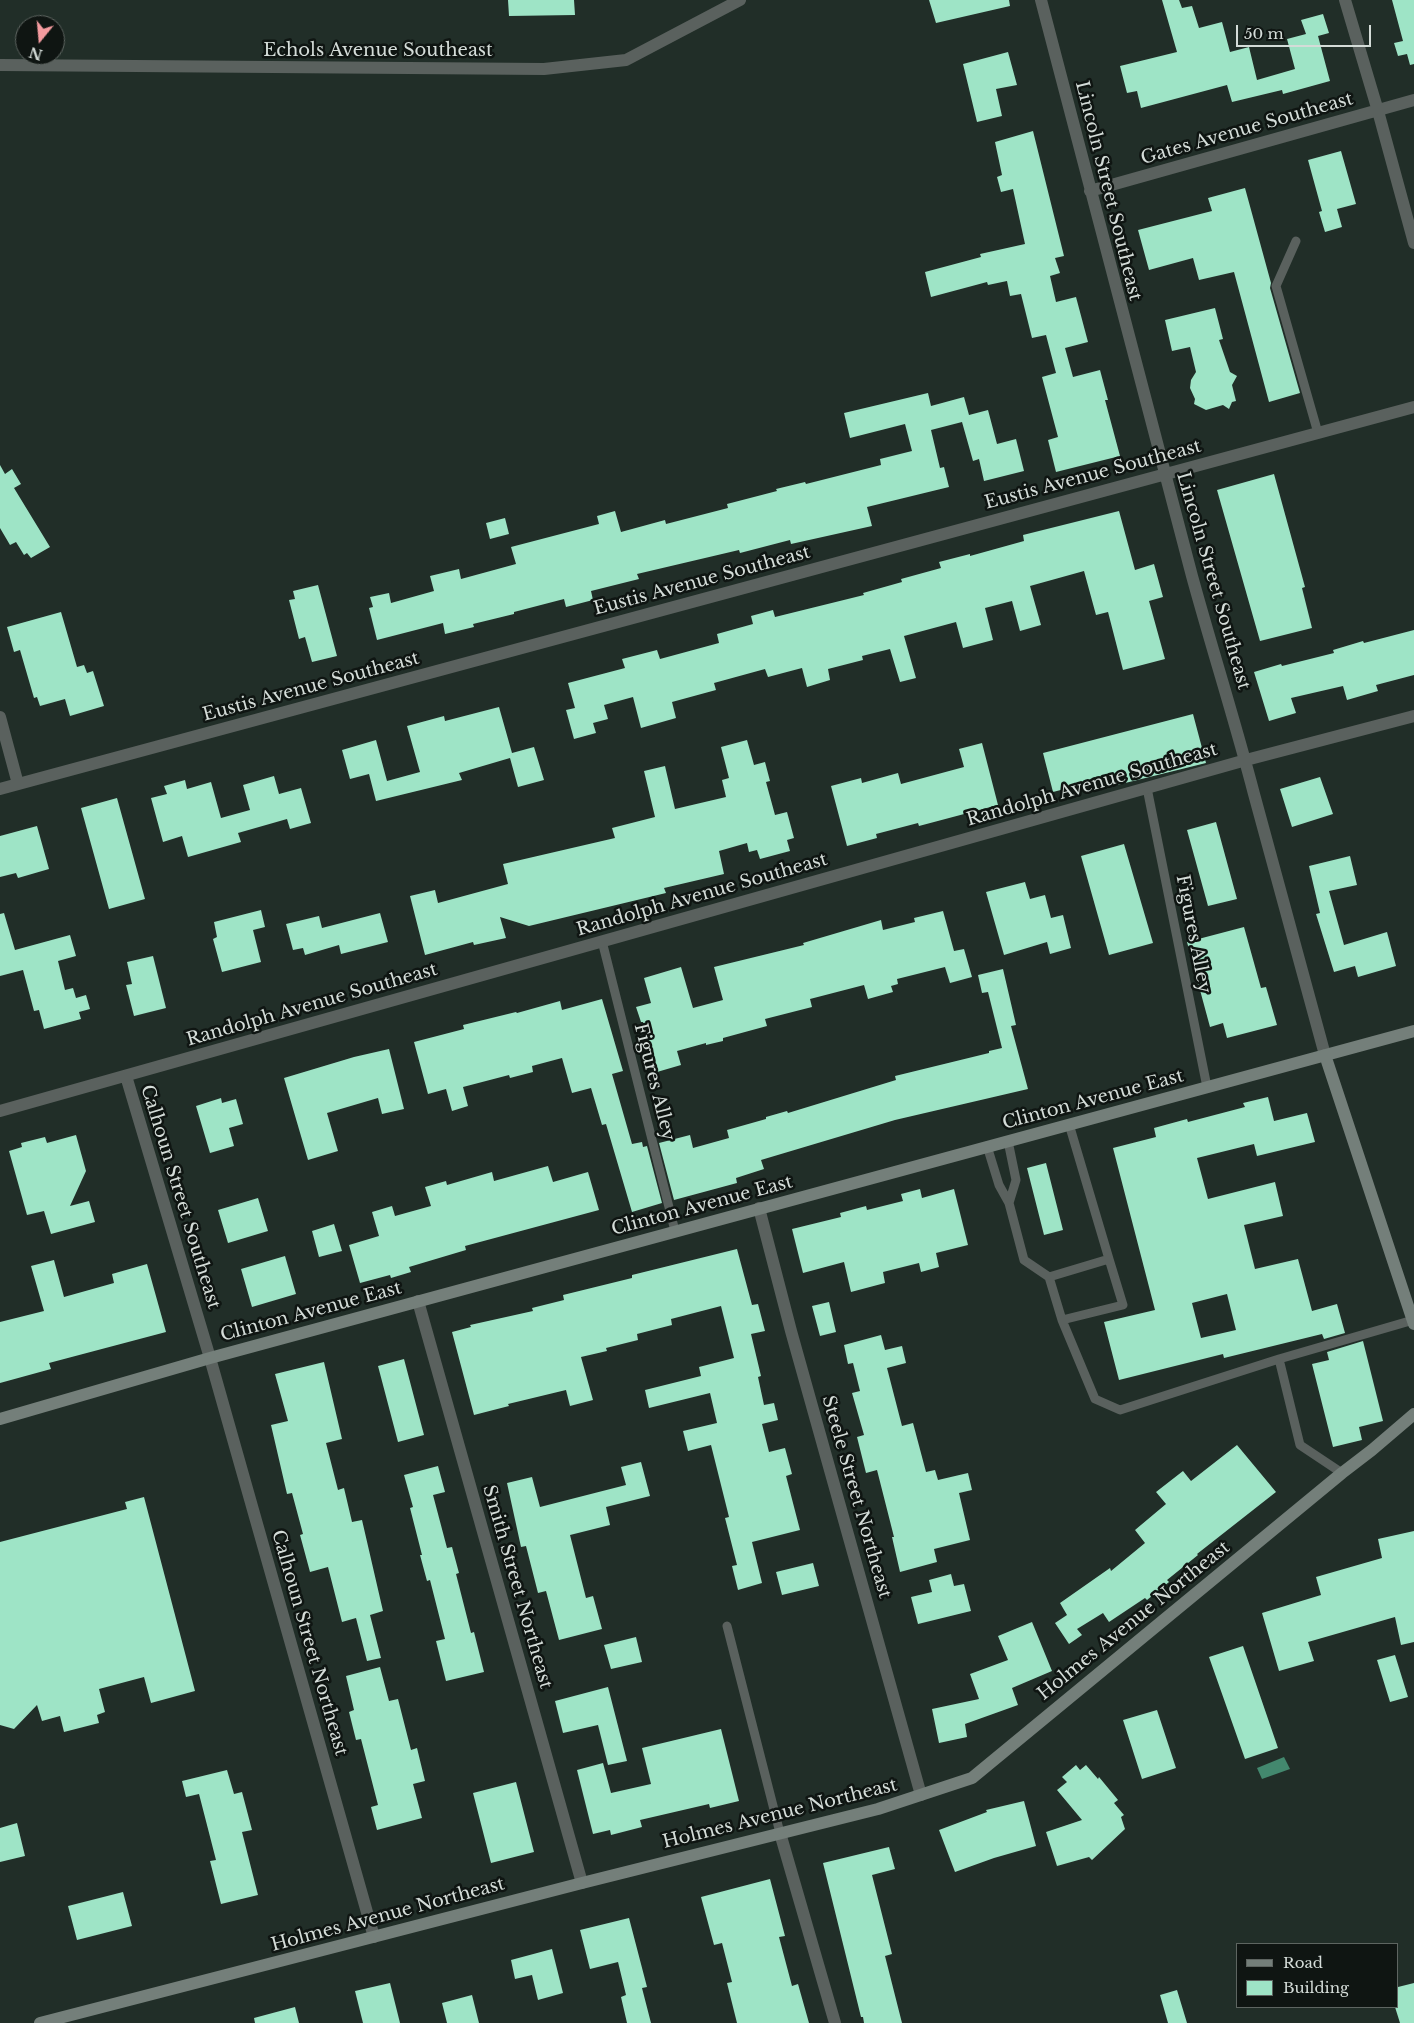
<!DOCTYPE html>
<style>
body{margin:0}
#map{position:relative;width:1414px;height:2023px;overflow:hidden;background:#212e28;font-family:"Libre Baskerville",serif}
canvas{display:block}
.legend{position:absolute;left:1236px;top:1943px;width:162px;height:65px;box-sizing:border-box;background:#0f1512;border:1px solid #5e6561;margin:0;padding:6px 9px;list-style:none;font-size:15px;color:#d4dcd8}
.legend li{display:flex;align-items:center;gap:10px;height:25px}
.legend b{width:25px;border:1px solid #5e6561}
.north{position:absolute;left:15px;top:15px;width:50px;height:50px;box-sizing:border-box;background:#0f1512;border:1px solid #5e6561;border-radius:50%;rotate:197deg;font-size:14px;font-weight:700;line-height:20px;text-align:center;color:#d4dcd8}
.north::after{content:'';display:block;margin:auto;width:18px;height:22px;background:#f49b9f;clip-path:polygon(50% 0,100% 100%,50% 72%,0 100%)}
.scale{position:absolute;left:1236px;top:25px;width:135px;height:22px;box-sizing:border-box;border:2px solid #d4dcd8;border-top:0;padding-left:6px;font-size:15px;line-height:18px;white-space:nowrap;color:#d4dcd8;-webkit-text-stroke:4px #0f1512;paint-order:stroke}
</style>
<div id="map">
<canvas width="1414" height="2023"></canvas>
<ul class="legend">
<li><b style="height:6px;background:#747f7a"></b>Road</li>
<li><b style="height:14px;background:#9ee4c6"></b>Building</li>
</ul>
<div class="north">N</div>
<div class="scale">50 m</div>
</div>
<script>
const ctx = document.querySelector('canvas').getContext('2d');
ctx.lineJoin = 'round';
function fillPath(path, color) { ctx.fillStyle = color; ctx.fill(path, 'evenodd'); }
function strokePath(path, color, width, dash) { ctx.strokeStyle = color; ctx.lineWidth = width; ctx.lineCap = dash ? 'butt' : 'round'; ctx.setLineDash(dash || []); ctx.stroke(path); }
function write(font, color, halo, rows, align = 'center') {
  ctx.font = font + ' "Libre Baskerville",serif'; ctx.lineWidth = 5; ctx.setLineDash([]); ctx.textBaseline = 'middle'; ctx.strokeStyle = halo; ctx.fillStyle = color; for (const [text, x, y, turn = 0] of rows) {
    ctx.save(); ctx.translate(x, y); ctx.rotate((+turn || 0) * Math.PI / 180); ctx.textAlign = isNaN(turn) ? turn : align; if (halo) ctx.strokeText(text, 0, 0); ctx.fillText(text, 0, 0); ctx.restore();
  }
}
const water = new Path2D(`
 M1284,1757L1290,1769L1262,1779L1257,1768Z`);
const building = new Path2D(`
 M508,0H574L575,15L509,16Z
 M929,0H1009L1010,6L936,23Z
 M1162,0H1179L1182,8L1192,6L1199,28L1222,22L1230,52L1249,47L1257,80L1295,69L1287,39L1306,34L1301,20L1323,14L1329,33L1318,36L1330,81L1283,94L1282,90L1232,102L1227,85L1141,108L1137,91L1127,93L1120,66L1177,52Z
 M1392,0H1414V64L1410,65L1407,54L1398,56L1394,43L1403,41Z
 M1008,52L1017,85L996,89L1002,116L977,122L963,64Z
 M1033,131L1064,256L1055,258L1060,273L1050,276L1056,302L1076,297L1088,342L1065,348L1073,377L1100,370L1108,400H1105L1120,456L1056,472L1048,440L1058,437L1042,377L1056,373L1046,335L1032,338L1021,294L1010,296L1007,281L988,285L987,282L931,297L925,272L981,257L980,254L1025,244L1013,189L1001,192L997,177L1002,175L995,142Z
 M1341,151L1356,204L1337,209L1342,227L1325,232L1319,212L1322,211L1308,160Z
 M1245,188L1271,283L1270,288L1300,393L1269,402L1234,272L1199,280L1193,258L1149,270L1138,230L1212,211L1208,198Z
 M1215,308L1223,339L1219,340L1230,372L1237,376L1232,385L1236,401L1232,402L1229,409L1223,405L1206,410L1194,404L1195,399L1190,388L1191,380L1196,372L1190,347L1172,351L1165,320Z
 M928,393L931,406L964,397L969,415L988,410L997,444L1016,439L1024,471L984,481L979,459L973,461L962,422L931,430L940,468L944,467L949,487L867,507L872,526L791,544L790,540L740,553L739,550L637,574L639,579L591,591L593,600L566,607L564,599L514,612V614L473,624L474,627L445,634L443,623L377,640L369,608L373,607L370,597L389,593L391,603L434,591L430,576L459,569L461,579L516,564L511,547L599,524L597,516L615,511L621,532L665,520L666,524L728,508L727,504L777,491L776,489L805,482L806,484L881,465L880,459L912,451L905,424L850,438L844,413Z
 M0,465L5,474L12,469L21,484L14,488L50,547L31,558L27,553L24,555L16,542L10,545L0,528Z
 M1274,474L1305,587L1302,588L1312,628L1260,641L1217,490Z
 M1119,511L1135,570L1154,564L1163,597L1149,601L1165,659L1123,670L1108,612L1096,615L1084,571L1030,586L1041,625L1020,631L1012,601L985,608L993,640L963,648L956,622L904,636L916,678L900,682L890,649L862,656L863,660L828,669L830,680L807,687L802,668L768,677L765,669L714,683L716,690L672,702L676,718L641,728L633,697L604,705L608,719L593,723L596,733L574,739L566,710L575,708L568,683L625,668L622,659L657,650L660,659L719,643L717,634L753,624L751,616L773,610L775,617L864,595L863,593L902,582L901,579L941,568L939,562L970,554V556L1024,541L1023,535Z
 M505,518L509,534L490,539L486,523Z
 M318,585L337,656L312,662L305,637L299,639L289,600L295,599L293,591Z
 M61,612L77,667L84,665L87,673L93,671L104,706L70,716L65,699L40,706L37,697L34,698L20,650L14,652L7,627Z
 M1414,630V675L1376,685L1378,691L1347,700L1343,686L1291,698L1296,713L1269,721L1254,672L1281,664L1282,666L1334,653L1333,650L1363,641L1364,643Z
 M499,707L512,753L534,747L544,780L518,787L510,758L459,773L462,780L376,801L369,774L350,779L342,750L376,740L387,781L420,772L407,726L444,716L445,721Z
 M1193,714L1206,763L1109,787L1107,778L1053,792L1043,753Z
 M747,740L754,765L765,762L770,781L766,782L775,815L787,812L794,838L787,840L790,851L760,859L757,850L749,852L747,843L719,851L724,874L664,888L666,893L529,926L500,917L506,938L474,945L473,942L425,955L410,896L435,890L438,903L508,884L503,864L615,838L612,828L655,817L644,771L665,766L675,809L726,797L722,780L729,778L721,747Z
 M982,743L998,805L919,826L918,823L876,834L877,838L847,846L831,786L861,778L862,783L898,773L901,784L964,767L959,749Z
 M274,776L279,794L301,788L311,823L290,829L287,819L238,833L241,842L188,857L182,836L163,842L151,798L167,794L164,786L185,780L187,789L211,782L221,818L250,810L243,785Z
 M1320,777L1333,814L1292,827L1280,789Z
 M117,798L145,899L109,909L81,808Z
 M1216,822L1237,899L1208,906L1187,830Z
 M37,826L49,869L18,878L16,873L0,877V836Z
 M1124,844L1153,943L1109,955L1081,856Z
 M1350,856L1357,885L1329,891L1344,945L1387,932L1396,966L1358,977L1355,966L1334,972L1316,914L1320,913L1309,866Z
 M1025,882L1030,899L1045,895L1051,918L1063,915L1071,948L1050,954L1047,942L1004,955L986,892Z
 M261,910L265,927L253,930L261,962L222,972L213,939L217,937L214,922Z
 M943,911L954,951L964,949L972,977L950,983L945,967L897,979L898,984L891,986L893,992L868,999L864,985L810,999L812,1007L765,1019L767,1026L723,1038V1041L706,1045V1043L677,1051L681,1065L657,1072L643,1022H641L636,1007L651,1003L644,978L681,967L693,1008L723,1000L714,967L804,945L803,943L881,920L883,930L915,922L914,918Z
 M4,913L15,950L70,935L76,956L58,961L65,990L73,988L76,998L86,995L90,1009L79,1012L81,1019L44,1029L39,1010L34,1011L23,970L0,976V914Z
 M380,913L388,942L341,954L339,945L305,955L303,948L293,950L286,924L319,916L322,928Z
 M1244,927L1261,988L1266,987L1277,1025L1227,1038L1223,1023L1210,1027L1187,942Z
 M153,956L166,1008L134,1016L126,985L132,984L127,962Z
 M1003,969L1016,1025L1011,1026L1028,1089L895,1120L761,1160L764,1169L736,1178L737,1183L674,1200L659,1143L690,1135L693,1148L729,1138L727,1130L766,1119V1117L787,1111L788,1113L896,1080L895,1076L989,1053V1051L1002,1048L988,992L982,993L978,975Z
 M602,999L623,1071L612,1074L632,1144L642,1142L643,1147L647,1146L662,1203L632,1212L606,1124L602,1125L591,1088L572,1093L562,1058L532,1066L533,1072L510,1078L509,1075L463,1087L468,1106L452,1111L446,1089L428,1094L414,1042L464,1029L463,1025L516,1012L517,1013L560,1001L562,1010Z
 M389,1049L404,1109L382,1114L378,1098L327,1113L338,1151L308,1160L284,1078L354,1057Z
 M1268,1097L1274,1121L1307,1113L1315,1142L1257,1156L1254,1144L1197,1158L1208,1199L1275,1182L1283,1216L1244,1225L1255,1269L1298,1259L1312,1311L1337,1304L1345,1333L1324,1339L1322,1334L1224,1358L1223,1354L1119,1380L1104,1322L1155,1310L1113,1148L1156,1137L1154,1128L1187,1119L1188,1122L1245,1107L1243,1103ZM1227,1294L1236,1330L1201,1338L1192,1303Z
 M221,1098L222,1103L236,1099L243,1124L229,1128L234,1146L210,1153L196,1106Z
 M76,1135L86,1171L70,1206L89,1201L95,1222L51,1234L44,1211L27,1215L9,1151L22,1147L21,1143L45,1137L47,1143Z
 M1046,1163L1063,1230L1044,1235L1027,1168Z
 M548,1166L553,1182L588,1172L599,1210L465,1246L466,1250L409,1267L411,1272L391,1278L390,1275L360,1283L349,1245L379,1236L372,1212L392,1206L395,1216L431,1206L425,1187L446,1181L447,1185L492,1172L494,1181Z
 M920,1189L922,1198L954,1189L968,1245L936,1253L939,1267L921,1272L919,1263L883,1272L885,1283L851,1292L844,1262L803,1273L792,1229L841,1217L840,1213L866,1206L867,1210L903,1201L901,1194Z
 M258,1198L268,1231L228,1243L218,1210Z
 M334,1224L342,1251L319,1257L312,1231Z
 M737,1249L752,1305L758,1304L765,1331L751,1334L761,1376L758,1377L764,1405L774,1403L778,1420L762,1424L769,1452L785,1448L792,1474L786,1476L800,1530L752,1542L762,1583L738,1590L732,1566L737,1565L725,1518L729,1517L711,1445L688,1451L683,1431L717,1423L710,1393L649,1408L645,1390L701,1376L699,1367L734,1358L721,1306L671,1319L672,1325L637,1334L638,1340L606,1348L607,1351L581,1357L593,1400L570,1406L566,1390L508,1404L509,1406L474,1415L452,1332L471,1327L470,1325L533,1311L532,1308L564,1300L563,1295L632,1278V1275Z
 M285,1256L296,1294L252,1307L241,1269Z
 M54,1260L64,1297L114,1283L112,1274L147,1264L166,1332L49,1363L51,1369L0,1383V1322L44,1311L31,1266Z
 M829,1302L836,1332L820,1336L812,1306Z
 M881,1335L885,1350L902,1346L906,1363L887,1368L902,1426L913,1423L926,1472L935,1470L938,1480L968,1473L972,1490L959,1493L970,1540L934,1549L937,1562L900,1572L892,1537H894L877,1470L866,1473L857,1437L864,1435L852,1393L860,1391L853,1363L848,1364L844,1345Z
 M1363,1341L1383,1421L1359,1427L1362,1440L1333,1447L1312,1364L1329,1360L1327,1352Z
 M404,1359L424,1435L398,1442L378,1366Z
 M324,1362L342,1439L326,1443L338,1490L344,1488L352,1522L362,1520L383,1611L370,1615L381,1658L367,1661L356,1618L342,1622L328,1567L310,1572L300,1535L303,1534L292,1493L287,1494L271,1425L288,1421L275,1374Z
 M1237,1445L1276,1492L1197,1554L1198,1555L1167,1580L1169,1582L1147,1600L1145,1598L1109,1622L1103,1613L1077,1629L1082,1635L1069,1644L1055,1623L1067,1615L1060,1603L1110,1568L1111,1571L1145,1543L1135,1530L1166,1504L1156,1492L1183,1471L1191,1481Z
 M641,1462L650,1496L606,1507L610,1525L570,1535L586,1598L593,1596L602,1629L559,1640L546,1591L538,1593L526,1546L521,1547L507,1483L532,1477L540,1507L626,1485L621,1467Z
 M438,1466L445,1492L433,1495L447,1548L452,1547L459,1573L456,1574L471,1633L474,1632L484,1672L446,1681L436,1641L445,1639L430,1580L427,1581L420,1555H422L410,1508L413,1507L404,1475Z
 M144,1497L195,1691L151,1703L144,1677L99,1689L105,1712L97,1715L99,1723L64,1732L60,1716L42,1721L37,1705L14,1729L0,1725V1542L127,1509L125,1502Z
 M1414,1531V1642L1401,1645L1395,1617L1308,1642L1314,1661L1279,1671L1262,1613L1321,1595L1316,1577L1382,1558L1378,1539Z
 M813,1563L819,1586L782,1595L776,1572Z
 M951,1574L954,1586L964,1584L971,1611L918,1624L911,1597L932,1592L929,1580Z
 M1032,1622L1052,1671L1012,1688L1018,1705L965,1724L967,1737L939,1743L932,1709L979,1699L970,1674L1008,1660L998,1636Z
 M636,1637L642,1662L611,1669L604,1645Z
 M1243,1646L1278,1748L1245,1759L1209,1657Z
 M1395,1655L1408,1697L1390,1702L1377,1660Z
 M380,1667L389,1701L398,1699L411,1750L417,1748L425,1781L413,1784L422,1818L377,1830L371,1807L378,1805L361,1739L356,1740L349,1712L354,1710L346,1676Z
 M608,1687L627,1761L608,1765L598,1725L563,1733L555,1701Z
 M1157,1710L1176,1768L1142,1779L1123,1720Z
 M721,1729L739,1801L710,1808L709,1804L640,1820L642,1827L611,1835L610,1830L593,1834L577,1770L603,1763L611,1793L651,1784L642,1748Z
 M1076,1765L1080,1770L1086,1765L1098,1779L1099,1777L1118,1800L1114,1803L1124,1815L1121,1817L1125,1829L1092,1860L1089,1857L1057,1866L1046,1832L1082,1820L1057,1790L1067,1782L1062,1777Z
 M227,1770L234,1794L242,1792L252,1830L242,1832L258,1895L221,1904L210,1861L216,1860L199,1794L186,1797L182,1781Z
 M516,1782L534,1852L491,1863L473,1793Z
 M1024,1801L1036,1846L994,1858L955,1872L939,1830L987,1812L986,1810Z
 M17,1823L25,1856L0,1862V1828Z
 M889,1847L895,1869L872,1875L892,1954L885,1956L902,2023H864L863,2017H861L823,1863Z
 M770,1879L785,1936L779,1937L792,1986L798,1984L809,2023H737L727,1983L732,1982L722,1943L714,1945L701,1897Z
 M123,1892L132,1926L77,1940L68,1906Z
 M629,1918L647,1987L642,1988L651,2023H627L621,1997L626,1995L618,1962L590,1969L580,1930Z
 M552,1949L563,1993L538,2000L532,1975L515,1979L511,1960Z
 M390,1983L400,2023H363L355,1991Z
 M1414,1983V2023H1400L1395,2007H1398V1987Z
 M1177,1990L1187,2023H1168L1160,1995Z
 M472,1995L479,2023H447L442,2003Z
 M295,2007L299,2023H255L254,2018Z`);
const lane = new Path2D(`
 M1296,241L1276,286L1318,433
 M1147,788L1207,1087
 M602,941L675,1231
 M1069,1124L1109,1259L1049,1277L1062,1320L1095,1399L1120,1410L1279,1359
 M1008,1141L1016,1180L1009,1203
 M987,1146L999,1185L1009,1203L1024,1260L1049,1277
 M1062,1320L1123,1305L1109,1259
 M1342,1473L1300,1445L1279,1359L1413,1320
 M727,1626L780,1833`);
const street = new Path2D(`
 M1041,0C1090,192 1140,384 1192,576C1212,649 1235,721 1254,794L1325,1055
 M1345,0L1378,111L1414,243
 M0,65L544,69L626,60L740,0
 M1090,191L1414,100
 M0,717L18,784
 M0,789L1414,407
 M126,1076L210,1358L374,1937
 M0,1111L1246,760L1414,716
 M759,1208L791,1331L921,1795
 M418,1301L582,1883
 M780,1833L835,2023`);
const secondary = new Path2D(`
 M1325,1055L1414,1324
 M0,1419L210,1358L1414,1031
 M40,2023L582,1883L878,1809L972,1778L1342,1473L1372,1450L1414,1414`);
const streetNames = [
 ["Echols Avenue Southeast",378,51],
 ["Gates Avenue Southeast",1247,129,-16],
 ["Lincoln Street Southeast",1108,191,76],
 ["Eustis Avenue Southeast",1093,475,-15],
 ["Eustis Avenue Southeast",702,581,-15],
 ["Lincoln Street Southeast",1213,581,74],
 ["Eustis Avenue Southeast",311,687,-15],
 ["Randolph Avenue Southeast",1092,785,-16],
 ["Randolph Avenue Southeast",702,895,-16],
 ["Figures Alley",1193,934,79],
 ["Randolph Avenue Southeast",312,1005,-16],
 ["Figures Alley",654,1082,76],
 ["Clinton Avenue East",1093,1100,-15],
 ["Calhoun Street Southeast",180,1197,73],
 ["Clinton Avenue East",702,1206,-15],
 ["Clinton Avenue East",311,1312,-15],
 ["Steele Street Northeast",856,1497,74],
 ["Smith Street Northeast",517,1587,74],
 ["Holmes Avenue Northeast",1134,1621,-39],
 ["Calhoun Street Northeast",309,1643,74],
 ["Holmes Avenue Northeast",780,1814,-14],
 ["Holmes Avenue Northeast",388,1915,-15]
];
fillPath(water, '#43886e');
fillPath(building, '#9ee4c6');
strokePath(lane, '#5a615e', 9);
strokePath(street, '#5a615e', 12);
strokePath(secondary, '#747f7a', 12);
write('18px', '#d4dcd8', '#0f1512', streetNames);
</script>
